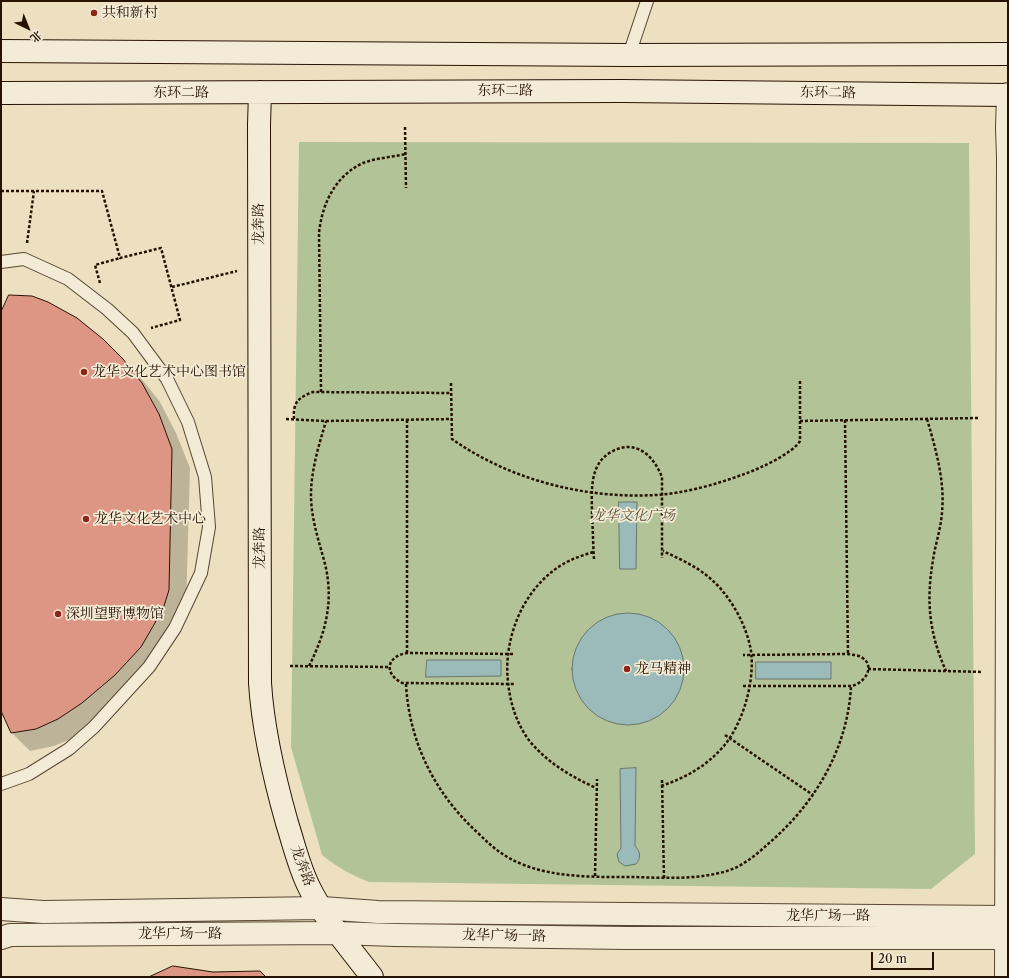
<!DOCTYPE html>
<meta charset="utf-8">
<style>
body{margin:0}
#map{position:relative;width:1009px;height:978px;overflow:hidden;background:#ece0c0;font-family:"Libre Caslon Text","Noto Serif SC",serif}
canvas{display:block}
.frame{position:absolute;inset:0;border:2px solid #271202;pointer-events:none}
.north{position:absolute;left:8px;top:8px;width:40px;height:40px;-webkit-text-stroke:3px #f3ebd6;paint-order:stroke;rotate:137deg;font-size:11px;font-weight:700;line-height:16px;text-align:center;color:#271202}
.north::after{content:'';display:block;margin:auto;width:14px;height:18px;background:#271202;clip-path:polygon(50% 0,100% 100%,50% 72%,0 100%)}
.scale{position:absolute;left:871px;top:952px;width:63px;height:18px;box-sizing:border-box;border:2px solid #271202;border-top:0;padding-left:5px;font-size:12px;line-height:14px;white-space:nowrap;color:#271202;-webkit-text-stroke:3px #f3ebd6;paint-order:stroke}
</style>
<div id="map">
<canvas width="1009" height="978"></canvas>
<div class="frame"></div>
<div class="north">北</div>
<div class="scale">20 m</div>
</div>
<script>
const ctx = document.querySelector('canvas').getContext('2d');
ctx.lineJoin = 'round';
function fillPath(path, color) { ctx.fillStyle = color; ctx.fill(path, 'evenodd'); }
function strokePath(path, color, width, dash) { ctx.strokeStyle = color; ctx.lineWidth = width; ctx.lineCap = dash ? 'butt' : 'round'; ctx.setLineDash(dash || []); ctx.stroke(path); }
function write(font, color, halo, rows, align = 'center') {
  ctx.font = font + ' "Libre Caslon Text","Noto Serif SC",serif'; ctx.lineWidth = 3.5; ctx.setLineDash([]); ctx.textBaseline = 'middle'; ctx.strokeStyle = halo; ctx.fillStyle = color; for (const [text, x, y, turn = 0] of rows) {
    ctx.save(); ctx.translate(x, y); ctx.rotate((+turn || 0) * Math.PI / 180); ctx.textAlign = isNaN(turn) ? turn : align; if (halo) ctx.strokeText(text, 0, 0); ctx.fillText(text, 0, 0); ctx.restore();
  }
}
const green = new Path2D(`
 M299,142L969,143L975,854L931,889L369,882C351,875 337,867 322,855L291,747Z`);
const water = new Path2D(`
 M619,502H637L636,569H620Z
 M572 669a56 56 0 1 1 112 0a56 56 0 1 1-112 0Z
 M427,660H501V676L426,677Z
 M756,662H831V679H756Z
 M636,768L635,846C641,852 641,858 636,864L625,866L619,862L617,854L621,848L620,769Z`);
const shadow = new Path2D(`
 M1,315L103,340L141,378L160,402L176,433L190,468L186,608L181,627L158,664L133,693L76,737L54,746L30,751L12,733L1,708Z`);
const building = new Path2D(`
 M9,295L32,296L48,302L77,318L103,339L123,359L142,383L159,414L172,449L169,590L163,609L141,647L115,675L82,703L58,719L36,729L11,733L1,711V312Z
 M173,966L213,972L260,971L266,977H149Z`);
const path = new Path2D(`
 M405,127L406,188
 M1,191H102L120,258L161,248L180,320L151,328
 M27,243L34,191
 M100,283L95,265L120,258
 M172,287L237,271
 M451,383L452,439C510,480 585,499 656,495C686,493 718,484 747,473C761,468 793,453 800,441V381
 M321,392L319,233C322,204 335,176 363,163C376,158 392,157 406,154
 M286,419L326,421L452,419
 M294,419C293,403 297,398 313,392L451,393
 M927,419C936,450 945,481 942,512C941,529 935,545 933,560C926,601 929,633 946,671
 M407,420V653
 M845,420L848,654
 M800,421L979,418
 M593,552C584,555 574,558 565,563C524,586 503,637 508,682C510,702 516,722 528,739C546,762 570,776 596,788
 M594,559C593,545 593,530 592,516C592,493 588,463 613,451C618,448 624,447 630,447C647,449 656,463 662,477V558
 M513,654L407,653C387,656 383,673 402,683L514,684
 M290,666L389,667
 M309,666C326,632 334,601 325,564C319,541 311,519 311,495C311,470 319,445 326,421
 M868,669L983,672
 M406,684C409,742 435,794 478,833C493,848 504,857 524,865C558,878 597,877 633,877C665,878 700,880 730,870C744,865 757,854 768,844C815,804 848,748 851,686
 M743,686H851C864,684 877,666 861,657C858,655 853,655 848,654L743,655
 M725,735L813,795
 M662,780L664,878
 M661,786C685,778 705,767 722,748C743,725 755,681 751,651C747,626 731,597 712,580C698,567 680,559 663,551
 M595,876L597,779`);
const lane = new Path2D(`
 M629,55L647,1
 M1,262L24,259L68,279L107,309L133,333L167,379L188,422L205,477L209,527L201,573L175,628L149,667L94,727L69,749L29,774L1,784`);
const street = new Path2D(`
 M1,909L43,912L322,908L378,912L1008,917
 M1,938L10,935L337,933L395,935L628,938H1008
 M1006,977L1008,157L1007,128L1008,94`);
const secondary = new Path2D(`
 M1,51L629,55L1008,54
 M260,92L259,125L260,683C263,731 274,777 287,823C294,845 299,867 309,887C325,920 350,948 372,977
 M1,93L622,91L1008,95`);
const markers = [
 [94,13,4,"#8f2418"],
 [84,372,4,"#8f2418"],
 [86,519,4,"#8f2418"],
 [58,614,4,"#8f2418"],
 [627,669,4,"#8f2418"]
];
const poiNames = [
 ["共和新村",102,13],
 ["龙华文化艺术中心图书馆",92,372],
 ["龙华文化艺术中心",94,519],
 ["深圳望野博物馆",66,614],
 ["龙马精神",635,669]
];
const streetNames = [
 ["东环二路",505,91],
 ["东环二路",181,93],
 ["东环二路",828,93,1],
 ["龙奔路",259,224,-90],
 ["龙奔路",260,548,-90],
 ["龙奔路",302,866,69],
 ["龙华广场一路",828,916],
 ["龙华广场一路",180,934],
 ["龙华广场一路",504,936,1]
];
const parkNames = [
 ["龙华文化广场",633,516]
];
fillPath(green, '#b2c397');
fillPath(water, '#9abbb9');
strokePath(water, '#6c7770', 1);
fillPath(shadow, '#0003');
fillPath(building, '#de9684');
strokePath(building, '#271202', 1);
strokePath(lane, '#584632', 14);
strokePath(street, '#584632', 24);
strokePath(secondary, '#271202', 24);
strokePath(path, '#271202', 2.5, [3, 2]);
strokePath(lane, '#f3ebd6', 12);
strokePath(street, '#f3ebd6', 22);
strokePath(secondary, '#f3ebd6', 22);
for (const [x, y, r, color] of markers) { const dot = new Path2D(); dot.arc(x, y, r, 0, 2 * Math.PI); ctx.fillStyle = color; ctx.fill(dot); strokePath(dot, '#f3ebd6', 1.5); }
write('14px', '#271202', '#f3ebd6', poiNames, 'left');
write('14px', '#271202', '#f3ebd6', streetNames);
write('italic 14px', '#585036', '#f3ebd6', parkNames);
</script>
